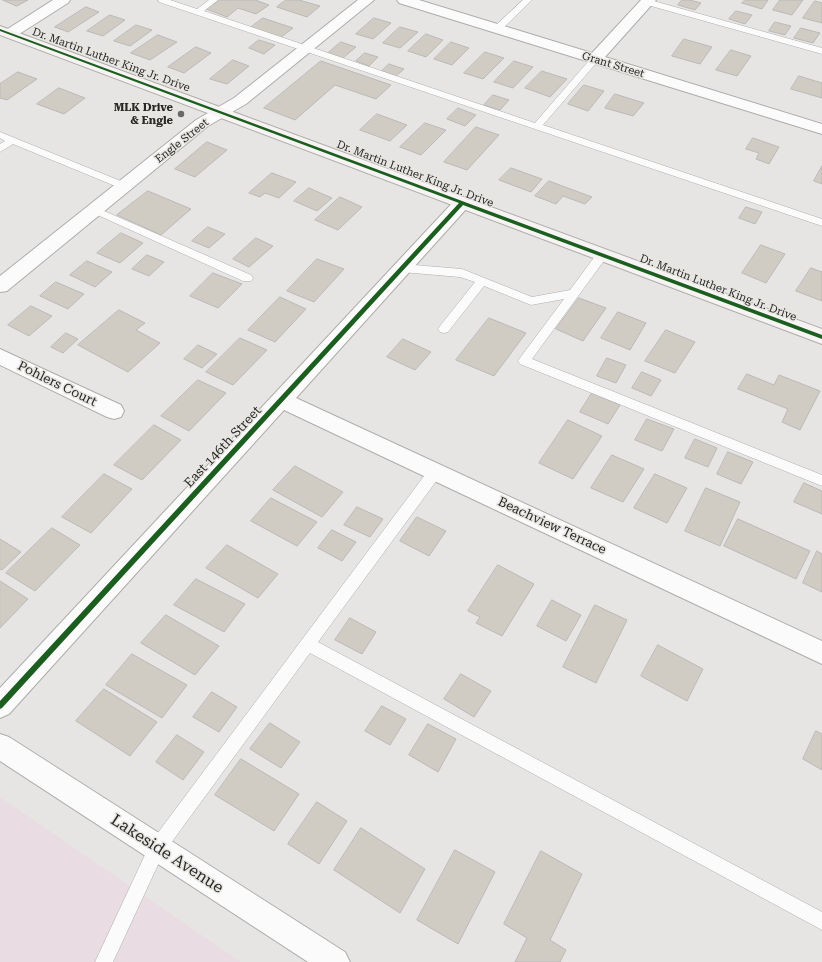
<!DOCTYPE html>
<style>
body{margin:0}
canvas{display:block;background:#e7e5e3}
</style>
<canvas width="822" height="962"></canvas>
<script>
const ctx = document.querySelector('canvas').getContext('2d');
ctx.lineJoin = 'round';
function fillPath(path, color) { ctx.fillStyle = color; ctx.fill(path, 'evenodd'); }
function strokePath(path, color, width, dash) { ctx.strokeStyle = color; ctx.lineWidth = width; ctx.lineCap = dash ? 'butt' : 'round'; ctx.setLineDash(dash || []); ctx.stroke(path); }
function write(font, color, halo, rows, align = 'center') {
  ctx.font = font + ' "Roboto Serif",serif'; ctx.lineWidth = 3; ctx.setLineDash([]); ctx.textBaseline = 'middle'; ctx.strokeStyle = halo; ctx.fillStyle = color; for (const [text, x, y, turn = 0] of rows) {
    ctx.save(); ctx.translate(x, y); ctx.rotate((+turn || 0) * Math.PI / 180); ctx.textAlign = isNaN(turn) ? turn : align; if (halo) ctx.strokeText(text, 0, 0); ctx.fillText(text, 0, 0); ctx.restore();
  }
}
const industrial = new Path2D(`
 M0,797L241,962H0Z`);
const building = new Path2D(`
 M3,0H28L17,6Z
 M220,0H255L269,5L256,14L238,8L227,17L206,9Z
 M286,0H299L320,6L307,17L277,7Z
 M682,0H690L701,3L695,10L678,5Z
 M745,0H768L762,9L742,3Z
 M780,0H803L792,15L773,10Z
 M815,1L822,3V23L803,18Z
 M86,7L99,12L68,32L55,27Z
 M736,11L752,15L745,24L729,19Z
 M110,15L125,20L103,36L87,31Z
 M263,18L293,28L280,38L250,28Z
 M374,18L391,23L373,39L356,34Z
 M775,22L791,26L785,35L769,31Z
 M136,25L152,30L130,46L114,41Z
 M400,27L418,32L400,48L383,43Z
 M801,28L820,33L813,43L794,38Z
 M426,34L443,40L426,57L408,51Z
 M158,35L177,42L150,60L131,53Z
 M684,39L712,47L700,64L672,56Z
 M259,40L275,45L264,54L249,48Z
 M341,42L356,47L343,58L328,53Z
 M451,42L469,48L452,65L434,59Z
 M196,47L211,53L184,73L168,67Z
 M731,50L751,56L737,76L716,70Z
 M485,52L504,58L483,79L464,73Z
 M365,53L378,57L369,66L356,61Z
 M233,60L249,66L227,84L210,79Z
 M321,61L391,85L376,99L335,85L295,120L264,108Z
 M514,61L533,67L513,88L494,82Z
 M389,64L404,69L396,76L382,71Z
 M542,71L567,79L550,97L525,88Z
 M18,72L37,79L7,100L0,98V84Z
 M799,76L822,83V98L791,89Z
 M584,85L604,91L588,111L568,104Z
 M59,88L85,98L64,114L37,104Z
 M615,94L644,103L633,116L605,108Z
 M493,95L509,100L500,110L484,105Z
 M458,108L476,115L465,126L447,119Z
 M377,114L407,125L390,141L360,130Z
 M425,123L446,130L421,155L400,147Z
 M476,127L499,135L467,170L444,162Z
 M753,138L779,147L769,164L756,159L759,153L746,149Z
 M207,142L227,150L195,177L175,169Z
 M822,166V184L814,181Z
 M511,168L542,179L531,192L499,180Z
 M272,173L296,182L279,198L265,193L260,197L249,193Z
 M549,181L592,197L585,204L563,196L556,204L535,196Z
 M309,188L332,198L317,211L294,201Z
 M148,191L191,209L161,235L117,215Z
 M340,197L362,207L338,230L315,220Z
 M746,207L762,212L755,224L739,218Z
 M208,227L225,234L209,248L192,241Z
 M121,233L143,243L120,263L97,253Z
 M256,238L273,246L249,267L233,259Z
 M761,245L785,254L766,283L742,273Z
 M147,255L164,262L149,276L132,269Z
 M317,259L344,269L314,302L287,291Z
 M87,261L112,272L95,287L70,275Z
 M811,268L822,272V301L796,291Z
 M213,273L242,284L218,308L190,296Z
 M56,282L84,294L68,309L40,296Z
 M280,297L306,309L275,342L248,330Z
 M579,298L606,308L583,341L556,329Z
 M31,306L52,316L29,336L8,325Z
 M119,310L145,323L136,330L160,343L128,372L78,345Z
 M618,312L646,323L630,350L601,338Z
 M489,318L526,333L494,376L456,360Z
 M666,330L695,342L675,373L645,361Z
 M66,333L78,339L63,353L51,347Z
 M240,338L267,350L233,385L206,372Z
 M403,339L431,352L415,370L387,357Z
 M198,345L217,354L202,368L184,359Z
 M607,358L626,365L616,383L597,376Z
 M642,372L661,380L651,396L632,388Z
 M747,374L774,385L779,375L820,391L800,430L782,422L788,409L738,389Z
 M198,380L226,393L189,431L161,416Z
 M592,393L620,405L608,424L580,412Z
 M647,419L674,429L662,451L635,440Z
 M568,420L602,436L573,479L539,463Z
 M154,425L181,440L142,480L114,465Z
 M695,439L717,448L708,467L685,458Z
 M728,452L753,462L741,484L717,474Z
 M612,455L644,469L623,502L591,488Z
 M295,466L343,492L322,517L273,490Z
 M104,474L132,489L91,533L62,517Z
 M655,474L687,488L667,523L634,508Z
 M804,483L822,491V514L794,502Z
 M706,488L740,502L720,546L685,531Z
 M271,498L317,522L297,546L251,521Z
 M357,507L383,519L370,537L344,525Z
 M417,517L446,531L429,556L400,541Z
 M738,519L810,551L796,579L724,546Z
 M52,528L80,545L35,591L6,573Z
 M332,530L356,542L342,561L318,548Z
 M0,539L21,552L2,570L0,569Z
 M227,545L278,574L258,598L206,568Z
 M817,551L822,554V592L803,583Z
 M498,565L534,584L502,636L476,623L480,617L468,611Z
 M196,579L245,604L224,632L174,605Z
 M0,581L28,599L0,628Z
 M552,600L581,615L566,641L537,626Z
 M595,605L627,620L596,683L563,667Z
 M166,615L219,646L195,675L141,643Z
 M350,618L376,632L362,654L335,640Z
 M658,645L703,669L687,701L641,676Z
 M132,654L187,685L162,718L106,685Z
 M461,674L491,691L474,717L444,699Z
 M104,689L157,722L130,756L76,721Z
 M212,692L237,707L219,732L193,717Z
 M382,706L406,719L390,745L365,731Z
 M270,723L300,742L281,768L250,749Z
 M428,724L456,739L438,772L409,755Z
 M816,731L822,734V770L803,759Z
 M177,735L204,752L183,780L156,762Z
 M241,759L299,794L274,831L215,795Z
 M317,802L347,821L319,864L288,844Z
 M361,828L425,869L400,913L334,870Z
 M455,850L495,872L458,944L417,920Z
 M541,851L582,874L550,940L566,950L560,962H515L527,938L504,924Z`);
const lane = new Path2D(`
 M158,0H170L197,9L209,0H218L204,11L535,123L592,57H598L600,59L598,61L543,125L822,219V226L159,2Z
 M523,0H532L500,31H494L493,29L494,27Z
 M644,0H650L822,48V54L644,4L643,2Z
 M0,132L128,184L129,186L124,189L120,188L13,144L0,152V144L5,141L0,138Z
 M95,207L251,275L253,278L251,281H243L91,212L90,210L91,208Z
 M602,251L606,252L607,255L606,258L532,359L822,475V486L520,364L518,361L520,358L564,299L531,305L484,286L448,332L444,333L440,332L438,329L440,326L475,282L460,277L402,272L398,271L397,268L398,265L402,264L462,269L532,297L570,290L598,252Z
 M435,467L440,468L441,472L440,476L318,642L822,912V930L310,653L163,854L113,962H95L151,842L430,468Z`);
const street = new Path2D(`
 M53,0H70L68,3L16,36L11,37L6,36L4,33L6,30Z
 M358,0H374L246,104L208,126L7,291L0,292V276L196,120L234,98Z
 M397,0H419L592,53L641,0H656L605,57L822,124V134L399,3Z
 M462,197L468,199L471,203L468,207L296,398L822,641V664L284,410L9,714L0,718V688L456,199Z
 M0,349L121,405L124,411L121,417L114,419L107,417L0,365Z
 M0,734L9,737L345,952L350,962H308L0,761Z`);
const secondary = new Path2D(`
 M0,26L822,329V344L0,35Z`);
const cycleway = new Path2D(`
 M0,29L822,335V339L463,205L2,708L0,709V701L459,203L0,31Z`);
const markers = [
 [181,114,4,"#6b6a68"]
];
const farStreetnames = [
 ["Dr. Martin Luther King Jr. Drive",111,60,20],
 ["Grant Street",613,65,17],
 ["Engle Street",182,141,-38],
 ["Dr. Martin Luther King Jr. Drive",415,174,21],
 ["Dr. Martin Luther King Jr. Drive",718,288,21]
];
const farPoinames = [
 ["MLK Drive",173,108],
 ["& Engle",173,121]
];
const streetNames = [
 ["Pohlers Court",57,384,26],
 ["East 146th Street",223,447,-47],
 ["Beachview Terrace",552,526,25]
];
const nearStreetnames = [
 ["Lakeside Avenue",167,854,33]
];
fillPath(industrial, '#e9dce2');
fillPath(building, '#d0ccc4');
strokePath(building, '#bab9b8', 1);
strokePath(lane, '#aeadac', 1);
strokePath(street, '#aeadac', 2);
strokePath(secondary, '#aeadac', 2);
fillPath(lane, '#fbfbfb');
fillPath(street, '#fbfbfb');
fillPath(secondary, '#f6f3f2');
fillPath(cycleway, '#1b5e20');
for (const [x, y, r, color] of markers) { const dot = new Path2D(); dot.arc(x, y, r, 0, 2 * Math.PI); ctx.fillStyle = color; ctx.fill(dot); strokePath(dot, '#e8e6e2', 1.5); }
write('11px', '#282826', '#e8e6e2', farStreetnames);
write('bold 11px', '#282826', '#e8e6e2', farPoinames, 'right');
write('13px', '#282826', '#e8e6e2', streetNames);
write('16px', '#282826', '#e8e6e2', nearStreetnames);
</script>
